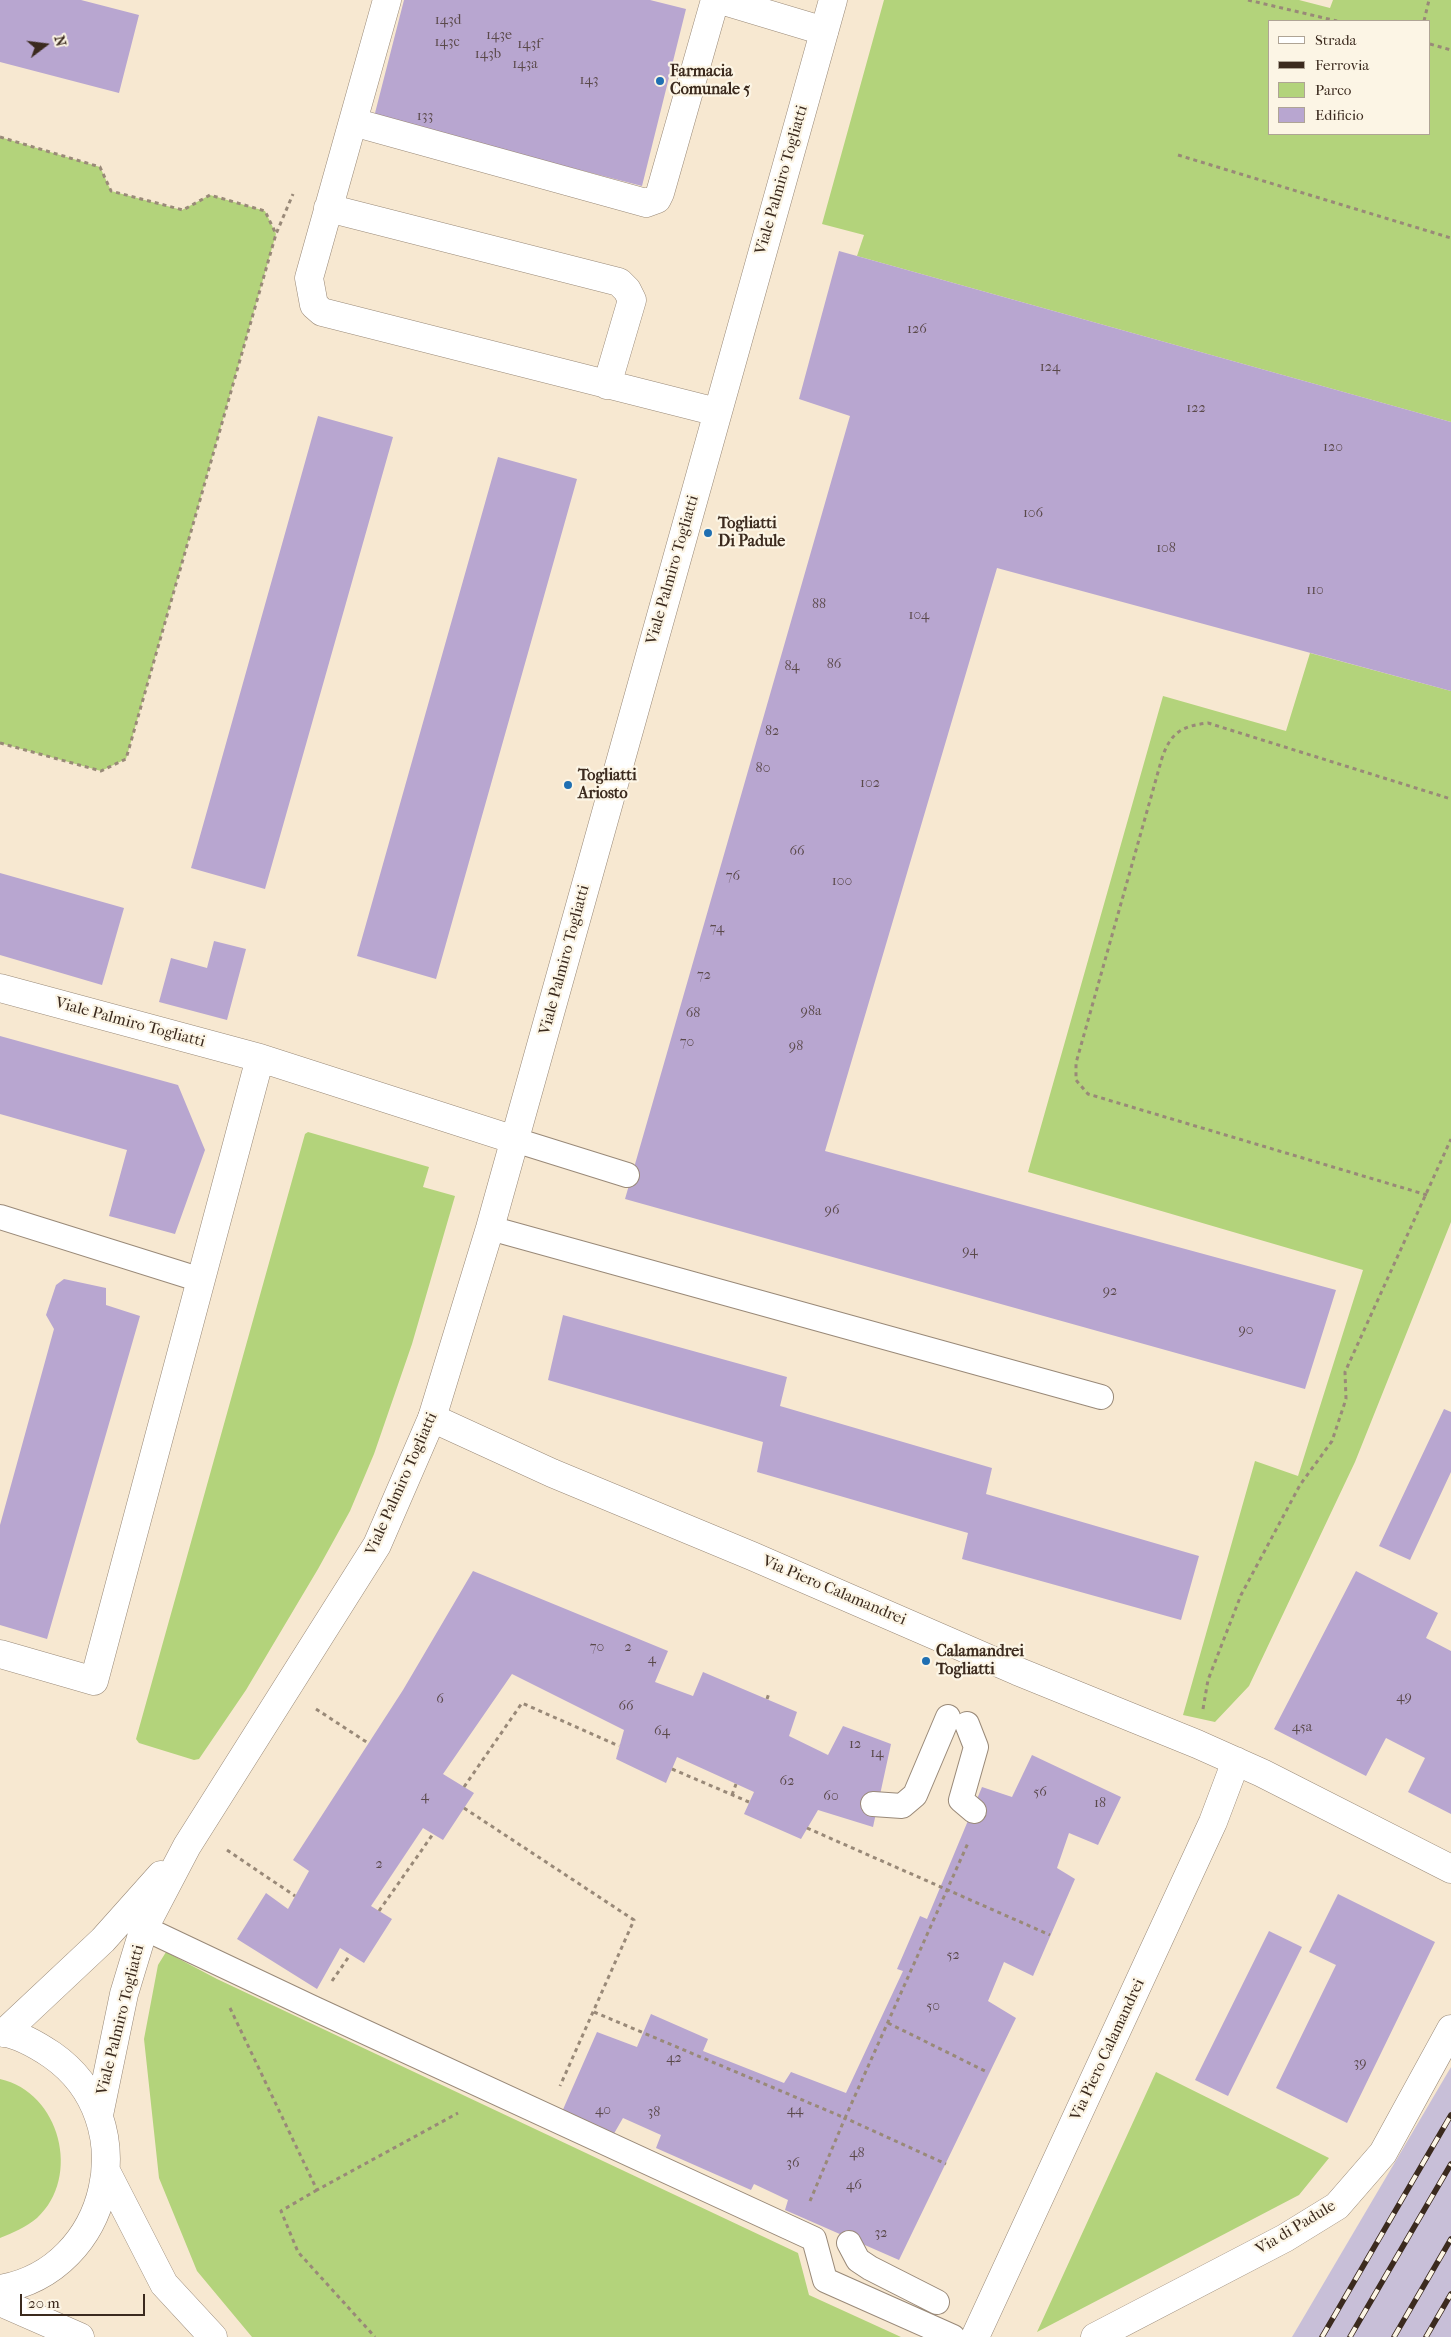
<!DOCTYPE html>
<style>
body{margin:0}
#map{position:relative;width:1451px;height:2337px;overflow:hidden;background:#f7e8d1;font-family:"IM FELL French Canon",serif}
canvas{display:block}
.legend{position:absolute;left:1268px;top:20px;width:162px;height:115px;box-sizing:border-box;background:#fcf5e5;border:1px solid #afa495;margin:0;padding:6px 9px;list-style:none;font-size:15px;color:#3b2a1e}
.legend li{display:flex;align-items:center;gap:10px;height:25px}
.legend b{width:25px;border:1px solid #afa495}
.north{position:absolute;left:20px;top:20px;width:50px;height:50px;-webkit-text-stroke:4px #fcf5e5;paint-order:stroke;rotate:75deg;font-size:14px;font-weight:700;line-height:20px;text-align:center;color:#3b2a1e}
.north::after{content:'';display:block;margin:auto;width:18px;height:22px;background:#3b2a1e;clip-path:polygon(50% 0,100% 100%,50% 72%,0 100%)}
.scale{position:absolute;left:20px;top:2294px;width:125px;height:22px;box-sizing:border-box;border:2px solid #3b2a1e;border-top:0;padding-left:6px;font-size:15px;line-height:18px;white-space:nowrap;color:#3b2a1e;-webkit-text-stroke:4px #fcf5e5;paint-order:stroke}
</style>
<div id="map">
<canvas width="1451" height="2337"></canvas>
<ul class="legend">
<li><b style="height:6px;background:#fff"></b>Strada</li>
<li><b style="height:6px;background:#3b2a1e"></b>Ferrovia</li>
<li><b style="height:14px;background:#b3d37b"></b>Parco</li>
<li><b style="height:14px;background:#b8a6d0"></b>Edificio</li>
</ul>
<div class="north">N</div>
<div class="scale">20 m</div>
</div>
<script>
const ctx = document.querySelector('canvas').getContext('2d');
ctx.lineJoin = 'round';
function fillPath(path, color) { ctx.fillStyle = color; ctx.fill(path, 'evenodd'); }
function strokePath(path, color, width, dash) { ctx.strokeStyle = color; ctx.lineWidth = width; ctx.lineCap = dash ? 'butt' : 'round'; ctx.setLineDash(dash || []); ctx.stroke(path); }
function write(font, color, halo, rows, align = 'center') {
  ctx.font = font + ' "IM FELL French Canon",serif'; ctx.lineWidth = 4.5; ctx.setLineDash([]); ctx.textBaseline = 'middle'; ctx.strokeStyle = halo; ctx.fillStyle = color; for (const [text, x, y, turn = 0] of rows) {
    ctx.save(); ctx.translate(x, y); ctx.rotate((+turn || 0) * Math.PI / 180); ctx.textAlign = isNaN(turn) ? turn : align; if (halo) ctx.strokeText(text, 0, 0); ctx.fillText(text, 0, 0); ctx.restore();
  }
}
const industrial = new Path2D(`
 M1451,2067V2337H1292Z`);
const green = new Path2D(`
 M884,0H1299L1330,8L1333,0H1451V422L857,256L864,235L822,224ZM1270,21H1430V134H1270Z
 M0,137L100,167L111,191L182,210L210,195L265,211L276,234L126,759L101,771L0,743Z
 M1310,653L1451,691V1222L1355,1462L1249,1686L1215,1722L1183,1715L1255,1461L1298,1476L1363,1270L1028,1172L1163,696L1286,731Z
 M308,1132L429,1167L423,1187L455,1196L412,1344L374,1454L350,1511L318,1569L246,1690L199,1759L194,1760L139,1743L136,1739L305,1134Z
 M166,1952L217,1979L798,2253L809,2295L901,2337H252L197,2271L159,2178L144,2039L158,1965Z
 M1156,2072L1329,2158L1299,2195L1037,2332Z
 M0,2079C60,2092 82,2177 37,2218C26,2227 13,2233 0,2238Z`);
const building = new Path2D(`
 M0,0H81L139,15L119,93L0,62Z
 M404,0H650L686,9L642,186L374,117Z
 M839,251L1451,422V691L997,568L825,1151L1336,1290L1305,1389L625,1199L850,416L799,399Z
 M318,416L393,437L265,889L191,868Z
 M498,457L577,479L436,979L357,956Z
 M0,873L124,908L102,985L0,955Z
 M214,941L246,949L227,1020L159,1002L171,958L207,968Z
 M0,1036L178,1085L205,1150L175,1234L109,1216L127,1150L0,1114Z
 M64,1279L106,1288V1305L140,1316L47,1639L0,1625V1525L54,1329L46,1315L56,1285Z
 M563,1315L787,1377L780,1406L992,1468L986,1494L1199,1556L1181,1620L962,1559L968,1533L757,1472L763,1442L548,1380Z
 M1444,1409L1451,1412V1472L1410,1560L1379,1546Z
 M473,1571L668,1651L655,1682L693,1696L703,1672L797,1712L789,1736L828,1755L843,1726L891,1744L873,1827L818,1810L801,1839L744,1814L754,1792L677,1757L666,1783L616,1759L624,1730L512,1674L443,1774L474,1793L443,1840L423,1828L371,1906L392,1919L364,1963L340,1948L317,1989L237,1939L266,1893L288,1909L309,1871L293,1860L403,1690Z
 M1356,1571L1438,1613L1426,1638L1451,1651V1814L1408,1792L1425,1758L1386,1738L1366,1776L1274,1729Z
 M1032,1755L1121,1797L1098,1845L1069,1833L1057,1868L1075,1879L1033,1976L1004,1962L988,2001L1016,2018L899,2260L785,2210L788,2200L754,2184L751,2190L656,2148L661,2135L623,2118L612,2137L561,2114L597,2032L637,2047L651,2014L708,2039L703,2051L784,2083L791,2072L846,2093L903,1971L897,1969L920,1916L927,1919L982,1787L1012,1797Z
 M1338,1894L1435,1942L1347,2123L1276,2088L1336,1965L1309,1952Z
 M1269,1931L1302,1947L1228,2096L1195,2080Z`);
const path = new Path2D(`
 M1248,0L1337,21
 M1424,21L1429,0
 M1430,44L1451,50
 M0,137L100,167L111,191L183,210L210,195L265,211L276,234
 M1178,155L1451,238
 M0,743L101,771L126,759L276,234L293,194
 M1427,1195L1088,1094L1076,1080V1063L1162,758C1171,732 1182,726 1208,723L1451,799
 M767,1699L769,1693
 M316,1709L368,1743
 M1203,1709L1208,1680L1241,1595L1300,1485L1332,1441L1346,1399L1345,1372L1451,1139
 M672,1769L749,1802
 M464,1787L522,1703L619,1746
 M732,1795L736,1784
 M464,1808L634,1920L560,2086
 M807,1828L1050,1935
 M227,1850L295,1896
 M379,1911L433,1834
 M332,1981L350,1955
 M230,2008L317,2190L458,2113
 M594,2012L845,2118L968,1843
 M888,2023L985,2071
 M317,2190L281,2211L298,2252L375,2337
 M810,2201L845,2118L946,2164`);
const service = new Path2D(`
 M515,1140L627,1175
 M0,1217L201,1280
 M490,1228L1101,1397
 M967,1724L976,1747L961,1800L974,1811
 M873,1804L902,1806L915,1795L948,1717
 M144,1928L313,2008L814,2239L825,2280L953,2337
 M849,2243L858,2260L870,2268L937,2302`);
const minor = new Path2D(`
 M387,0L309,278L314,305L322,312L717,412
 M721,0L824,31
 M353,122L646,203L657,199L660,193L715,0
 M328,208L619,282L627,290L632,300L607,385
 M0,988L260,1058L515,1140
 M432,1418L552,1473L752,1556L1017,1671L1197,1744L1262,1773L1451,1869
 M0,1654L94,1681L260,1058
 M975,2337L1213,1822L1236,1761
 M1095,2337L1285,2238L1337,2206L1383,2153L1451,2029`);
const tertiary = new Path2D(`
 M0,2032C19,2034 37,2045 52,2055C145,2120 111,2270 0,2289
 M4,2033L103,1940L161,1875
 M99,2115L124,1994L144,1928L187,1846L377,1545L432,1418L490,1228L833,0
 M106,2171L164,2284L213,2337
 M0,2302L80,2337`);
const rail = new Path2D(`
 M1322,2337L1451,2115
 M1350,2337L1451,2164
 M1394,2337L1451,2239
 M1426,2337L1451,2294`);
const markers = [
 [660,81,5,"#1f6fb2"],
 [708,533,5,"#1f6fb2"],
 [568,785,5,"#1f6fb2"],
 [926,1661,5,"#1f6fb2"]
];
const numberNames = [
 ["143d",448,21],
 ["143e",499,36],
 ["143c",447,43],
 ["143f",529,45],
 ["143b",488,55],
 ["143a",525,65],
 ["143",589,81],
 ["133",425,117],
 ["126",917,330],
 ["124",1050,368],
 ["122",1196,409],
 ["120",1333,448],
 ["106",1033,514],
 ["108",1166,549],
 ["110",1315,591],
 ["88",819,605],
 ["104",919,616],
 ["86",834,665],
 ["84",792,667],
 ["82",772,732],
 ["80",763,769],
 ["102",870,784],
 ["66",797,852],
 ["76",733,877],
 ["100",842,882],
 ["74",717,929],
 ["72",704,976],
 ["98a",811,1012],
 ["68",693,1014],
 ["70",687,1043],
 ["98",796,1047],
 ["96",832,1211],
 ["94",970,1252],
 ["92",1110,1292],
 ["90",1246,1331],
 ["70",597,1648],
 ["2",628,1648],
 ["4",652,1660],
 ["49",1404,1698],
 ["6",440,1700],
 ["66",626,1707],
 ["45a",1302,1728],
 ["64",662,1732],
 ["12",855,1745],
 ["14",877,1754],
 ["62",787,1782],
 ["56",1040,1793],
 ["4",425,1797],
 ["60",831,1797],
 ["18",1100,1804],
 ["2",379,1865],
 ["52",953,1956],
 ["50",933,2007],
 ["42",674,2059],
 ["39",1360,2064],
 ["40",603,2111],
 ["44",795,2111],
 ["38",654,2113],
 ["48",857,2154],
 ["36",793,2164],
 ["46",854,2186],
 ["32",881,2234]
];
const poiNames = [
 ["Farmacia",670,72],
 ["Comunale 5",670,90],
 ["Togliatti",718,524],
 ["Di Padule",718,542],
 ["Togliatti",578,776],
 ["Ariosto",578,794],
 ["Calamandrei",936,1652],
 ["Togliatti",936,1670]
];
const streetNames = [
 ["Viale Palmiro Togliatti",782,180,-74],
 ["Viale Palmiro Togliatti",673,570,-74],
 ["Viale Palmiro Togliatti",565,960,-75],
 ["Viale Palmiro Togliatti",130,1023,15],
 ["Viale Palmiro Togliatti",402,1484,-66],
 ["Via Piero Calamandrei",834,1591,23],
 ["Viale Palmiro Togliatti",121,2020,-76],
 ["Via Piero Calamandrei",1108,2050,-65],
 ["Via di Padule",1296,2228,-31]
];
fillPath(industrial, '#c8bfd8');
fillPath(green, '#b3d37b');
fillPath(building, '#b8a6d0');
strokePath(service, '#998978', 26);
strokePath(minor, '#998978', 29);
strokePath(tertiary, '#998978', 29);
strokePath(path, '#998978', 3, [4, 4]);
strokePath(service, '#fff', 24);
strokePath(minor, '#fff', 28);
strokePath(tertiary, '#fff', 28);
strokePath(rail, '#3b2a1e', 5.5);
strokePath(rail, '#fcf5e5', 4, [11]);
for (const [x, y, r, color] of markers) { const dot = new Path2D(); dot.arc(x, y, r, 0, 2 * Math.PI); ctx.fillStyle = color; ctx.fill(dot); strokePath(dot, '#fcf5e5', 2); }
write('14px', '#5a494a', null, numberNames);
write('bold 16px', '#3b2a1e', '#fcf5e5', poiNames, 'left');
write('16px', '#3b2a1e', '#fcf5e5', streetNames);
</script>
